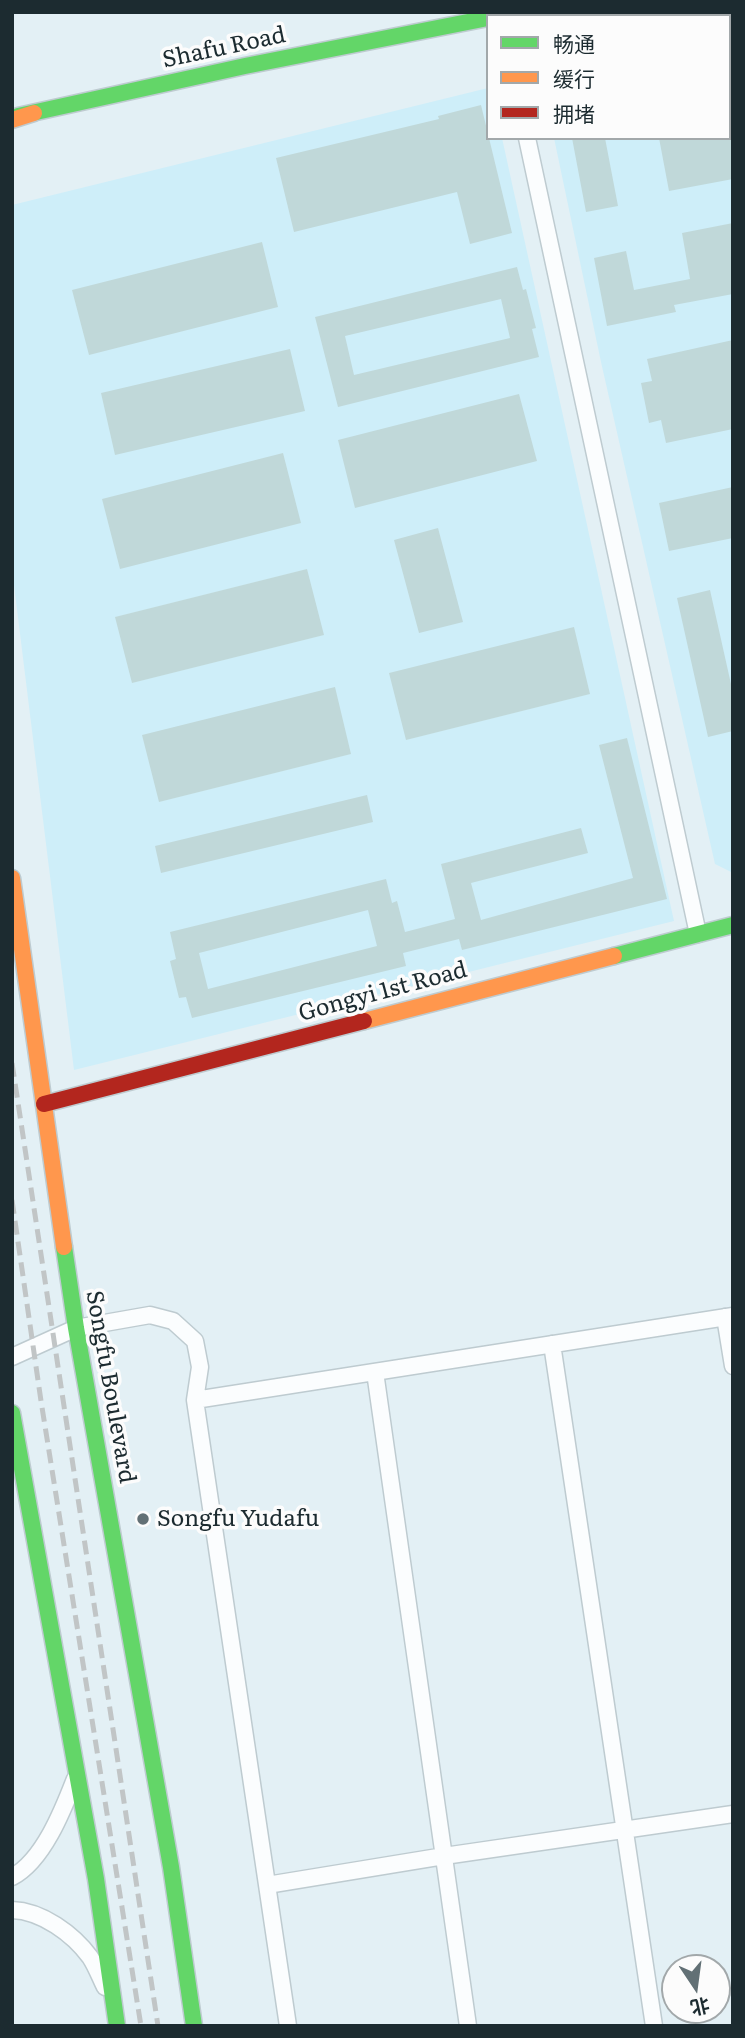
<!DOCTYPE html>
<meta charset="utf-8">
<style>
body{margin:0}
#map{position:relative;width:745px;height:2038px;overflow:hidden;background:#e3f0f5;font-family:Literata,"Noto Sans SC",serif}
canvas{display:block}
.frame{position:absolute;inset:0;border:14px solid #1c2b30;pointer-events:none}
.legend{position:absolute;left:486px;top:14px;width:245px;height:126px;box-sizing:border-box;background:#fcfcfc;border:2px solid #a2a8aa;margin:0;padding:9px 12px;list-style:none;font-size:21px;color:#1c2b30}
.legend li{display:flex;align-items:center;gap:14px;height:35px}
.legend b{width:35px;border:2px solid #a2a8aa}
.north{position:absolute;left:661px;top:1954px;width:70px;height:70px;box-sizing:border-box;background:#fcfcfc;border:2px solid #a2a8aa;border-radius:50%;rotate:167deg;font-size:19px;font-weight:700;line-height:28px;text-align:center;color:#1c2b30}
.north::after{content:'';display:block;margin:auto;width:24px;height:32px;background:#627075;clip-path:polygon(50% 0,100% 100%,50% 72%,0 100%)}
</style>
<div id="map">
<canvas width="745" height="2038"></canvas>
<div class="frame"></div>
<ul class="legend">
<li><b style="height:9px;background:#63d668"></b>畅通</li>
<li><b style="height:9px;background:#ff974d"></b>缓行</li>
<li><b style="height:9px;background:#b3261e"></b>拥堵</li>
</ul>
<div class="north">北</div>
</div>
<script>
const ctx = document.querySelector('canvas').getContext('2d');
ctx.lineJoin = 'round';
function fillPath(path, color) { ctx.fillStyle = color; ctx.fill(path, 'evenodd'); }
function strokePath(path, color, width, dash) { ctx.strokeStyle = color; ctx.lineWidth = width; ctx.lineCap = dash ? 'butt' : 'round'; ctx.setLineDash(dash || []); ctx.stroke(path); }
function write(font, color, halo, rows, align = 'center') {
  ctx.font = font + ' Literata,serif'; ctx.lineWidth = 7; ctx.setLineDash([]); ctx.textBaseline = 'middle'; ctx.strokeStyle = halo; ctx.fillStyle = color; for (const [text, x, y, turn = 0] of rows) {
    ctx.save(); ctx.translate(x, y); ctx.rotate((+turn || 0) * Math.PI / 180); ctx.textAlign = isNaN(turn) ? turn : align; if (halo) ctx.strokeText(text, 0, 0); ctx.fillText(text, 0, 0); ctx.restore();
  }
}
const built = new Path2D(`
 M733,30L732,335L733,873L715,864L601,362L554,138H729V31Z
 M488,88V138H502L674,921L74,1070L12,569V205Z`);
const building = new Path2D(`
 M481,105L512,233L470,244L457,192L294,232L276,158L439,119L438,116Z
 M572,138H605L618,206L586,212Z
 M659,138H733V179L669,191Z
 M733,223V294L674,305L676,312L607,326L594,258L626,251L634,290L690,279L682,233Z
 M262,242L278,307L89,355L72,290Z
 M517,267L523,290L526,289L536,328L532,329L539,357L338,407L315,317ZM501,299L510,338L354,375L345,336Z
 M733,340V429L666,443L661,420L649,423L641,383L652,381L647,359Z
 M290,349L305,411L115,455L101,393Z
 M519,394L537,461L355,508L338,440Z
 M283,453L301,523L120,569L102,499Z
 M733,487V538L669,551L659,503Z
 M438,528L463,622L419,633L394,540Z
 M307,569L324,635L132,683L115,617Z
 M710,590L733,693V731L708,737L677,598Z
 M574,627L590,694L406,740L389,673Z
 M335,687L351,754L159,802L142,735Z
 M627,738L667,899L462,950L459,939L403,953L406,966L192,1018L186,997L179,998L170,961L176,959L170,932L386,879L392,903L397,901L405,932L455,919L441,864L581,828L588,853L471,883L481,920L633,878L599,745ZM368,910L377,946L208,989L199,953Z
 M367,795L373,822L161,873L155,846Z`);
const street = new Path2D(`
 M527,138L698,934
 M725,1317L733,1366
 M552,1344L654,2026
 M12,1357L76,1328L150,1315L173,1321L195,1341L200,1367L195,1400L288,2026
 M375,1372L468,2026
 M195,1400L733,1316
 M12,1877C43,1861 63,1810 75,1779
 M267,1885L444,1856L733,1814
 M12,1910C42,1911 73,1934 90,1957C96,1966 100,1977 105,1987`);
const fast = new Path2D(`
 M18,116L245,66L488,18
 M614,956L733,925
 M64,1247L76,1328L171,1867L194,2026
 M12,1413L96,1879L117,2026`);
const slow = new Path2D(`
 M12,120L34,113
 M12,878L64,1247
 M364,1021L614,956`);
const jam = new Path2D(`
 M501,16L519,12
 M44,1104L364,1021`);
const rail = new Path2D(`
 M12,1063L158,2026
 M12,1200L41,1401L141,2026`);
const markers = [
 [143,1519,7,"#627075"]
];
const streetNames = [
 ["Shafu Road",224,48,-12],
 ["Gongyi 1st Road",383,992,-15],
 ["Songfu Boulevard",110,1387,80]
];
const poiNames = [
 ["Songfu Yudafu",157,1519]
];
fillPath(built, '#ceeef9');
fillPath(building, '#c0d8d9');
strokePath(street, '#becbd0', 19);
strokePath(fast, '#becbd0', 19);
strokePath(slow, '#becbd0', 19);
strokePath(jam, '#becbd0', 19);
strokePath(street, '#fbfdfe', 16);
strokePath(fast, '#63d668', 16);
strokePath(slow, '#ff974d', 16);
strokePath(jam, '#b3261e', 16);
strokePath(rail, '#c1c5c6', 5, [14, 7]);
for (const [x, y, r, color] of markers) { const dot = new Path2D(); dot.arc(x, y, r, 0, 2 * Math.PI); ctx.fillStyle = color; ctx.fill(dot); strokePath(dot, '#fcfcfc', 2.5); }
write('23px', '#1c2b30', '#fcfcfc', streetNames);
write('23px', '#1c2b30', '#fcfcfc', poiNames, 'left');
</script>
